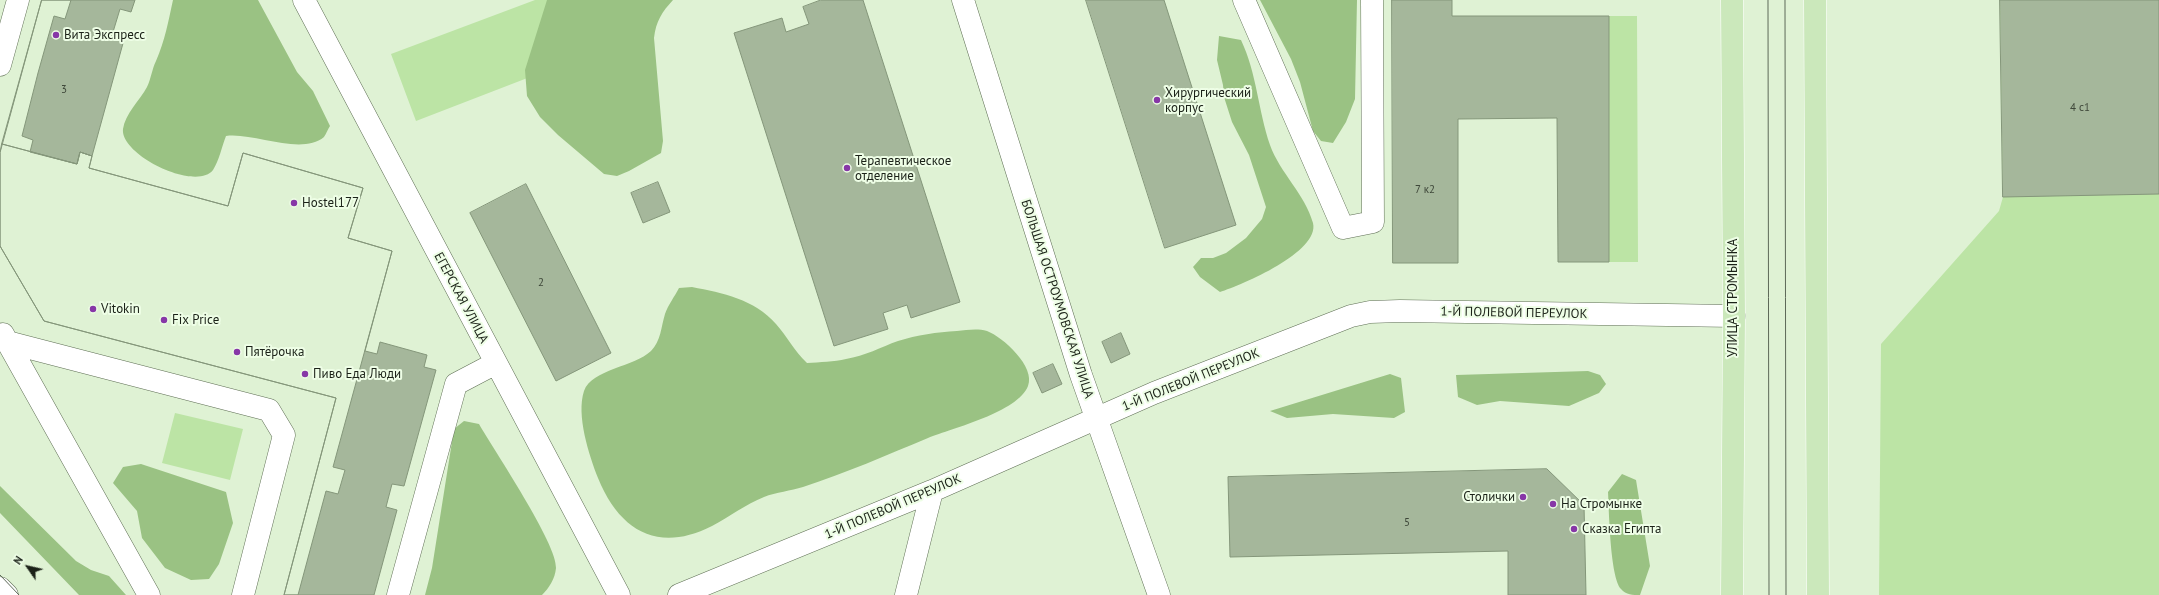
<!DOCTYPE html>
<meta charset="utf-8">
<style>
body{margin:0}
#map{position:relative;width:2159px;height:595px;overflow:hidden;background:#dff2d4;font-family:"PT Sans",sans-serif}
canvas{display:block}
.north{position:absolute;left:8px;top:547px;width:40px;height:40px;-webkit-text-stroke:3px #eefee6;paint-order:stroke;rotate:304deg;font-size:11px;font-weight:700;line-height:16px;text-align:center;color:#1b2218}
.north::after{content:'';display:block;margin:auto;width:14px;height:18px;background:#1b2218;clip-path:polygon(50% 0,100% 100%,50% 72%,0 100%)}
</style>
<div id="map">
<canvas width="2159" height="595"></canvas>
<div class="north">N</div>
</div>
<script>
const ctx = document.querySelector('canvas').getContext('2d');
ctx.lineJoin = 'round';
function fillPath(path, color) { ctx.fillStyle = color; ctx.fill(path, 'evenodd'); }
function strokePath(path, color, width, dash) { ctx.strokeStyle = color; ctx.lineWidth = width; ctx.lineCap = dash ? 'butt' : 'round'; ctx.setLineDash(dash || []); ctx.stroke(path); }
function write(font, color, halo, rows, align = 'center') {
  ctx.font = font + ' "PT Sans",sans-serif'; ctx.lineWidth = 4; ctx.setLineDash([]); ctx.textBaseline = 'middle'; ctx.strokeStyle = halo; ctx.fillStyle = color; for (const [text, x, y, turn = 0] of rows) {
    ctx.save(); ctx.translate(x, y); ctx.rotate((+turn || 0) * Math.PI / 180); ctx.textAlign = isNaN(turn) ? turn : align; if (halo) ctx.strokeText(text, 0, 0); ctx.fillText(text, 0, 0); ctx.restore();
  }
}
const green = new Path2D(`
 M535,0H566L587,55L416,121L391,54Z
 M2000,0H2159V595H1879L1881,344L1999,211L2003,197Z
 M1609,16H1637L1638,262H1609Z
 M175,413L243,429L230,480L162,463Z`);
const forest = new Path2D(`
 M173,0H258L297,72L313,91L330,126C328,129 326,134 324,137C301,156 253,132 226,136C222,146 219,161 213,170C196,192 120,155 123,129C125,114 140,100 147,87C151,79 152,69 156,61C165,40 168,23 173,0Z
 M547,0H673C662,12 656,21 654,38L663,141L661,153L629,171L617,176L604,174L558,135L540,117L527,96L525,70Z
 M1260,0H1357L1355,99L1346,122L1333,143L1321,141L1313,131L1300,82L1291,59Z
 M1219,36L1241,40C1257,74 1258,110 1270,145C1280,173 1305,194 1313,223C1320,252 1242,285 1220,292L1200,277L1193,267L1201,258H1213L1226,253L1246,238L1262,219L1266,207L1249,155L1232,122L1224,97L1223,85L1217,60Z
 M692,287C723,293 754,299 776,324C787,336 794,351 807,363C820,362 834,362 846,359C865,356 881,347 898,341C917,335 937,332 957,331C967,330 977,328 987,331C1003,337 1036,367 1028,386C1018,412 953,428 928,438C887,455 846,473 803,487C791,491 776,492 764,497C746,504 729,517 712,526C659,553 620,532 598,478C589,455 576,415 584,391C592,369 634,367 651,351C661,341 661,327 665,314C668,305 675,296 679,288Z
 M1588,371L1600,375L1606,384L1599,393L1569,406L1500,401L1477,405L1458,397L1456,375Z
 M1390,374L1401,378L1405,412L1394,418L1333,414L1287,418L1270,411Z
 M464,421L479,424C494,450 558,545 556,568C555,579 549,588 542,595H425L432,568L454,429Z
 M141,464L226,492L233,523L219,564L209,579L191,580L165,568L142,538L137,511L113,483L123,467Z
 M1622,474L1636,480L1650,566L1640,595C1633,595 1626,595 1621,589C1610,577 1609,510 1608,492Z
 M0,486L76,561L91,570L109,576L126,595H79L0,513Z`);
const building = new Path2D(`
 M42,0H71L65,19L54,16L38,73L22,136L33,140L30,152L77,164L80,152L92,156L89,168L228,206L243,153L363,188L348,238L392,251L333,467L345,470L338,494L326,491L298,595H284L336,398L44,321L0,246V153Z
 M42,0H135L131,12L120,9L113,32L125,36L92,156L80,152L77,164L2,144Z
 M821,0H863L960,302L911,318L907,305L883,313L888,329L834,346L734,33L782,18L786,32L809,24L803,7Z
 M1086,0H1164L1236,225L1165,248Z
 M1392,0H1452V16H1609V262H1558L1557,118L1458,119V263H1393Z
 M2000,0H2159V194L2003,197Z
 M2,144L77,164L80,152L92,156L89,168L228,206L243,153L363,188L348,238L392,251L365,351L377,354L380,342L427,355L424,367L436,370L404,486L392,484L386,507L397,510L374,595H284L336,398L44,321L0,246V153Z
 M658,182L670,212L643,223L631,193Z
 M526,184L611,353L556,381L470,213Z
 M1121,333L1130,354L1111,363L1102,342Z
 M1053,364L1062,384L1042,393L1033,373Z
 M1547,469L1584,505L1586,595H1508V551L1230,557L1228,477Z`);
const minor = new Path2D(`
 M304,0L619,595
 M963,0L1081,375L1159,595
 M1244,0L1343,228L1373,222L1372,0
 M0,65L18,0
 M3,334L149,595
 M7,342L269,410L284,435L243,595
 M0,588L7,595
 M398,595L456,384L496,363
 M679,595L932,491L1154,393L1351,316L1370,312L1400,311L1734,316
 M906,595L932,491`);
const major = new Path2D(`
 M1815,0L1818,595
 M1732,595L1734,316L1732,0`);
const tram = new Path2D(`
 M1768,0L1769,595
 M1785,0L1786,595
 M0,575L19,595`);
const markers = [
 [56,35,4,"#8737a7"],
 [1157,100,4,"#8737a7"],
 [847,168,4,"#8737a7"],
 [294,203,4,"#8737a7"],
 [93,309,4,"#8737a7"],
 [164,320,4,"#8737a7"],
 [237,352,4,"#8737a7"],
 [305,374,4,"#8737a7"],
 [1523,497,4,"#8737a7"],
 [1553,504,4,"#8737a7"],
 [1574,529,4,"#8737a7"]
];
const numberNames = [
 ["3",64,90],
 ["4 c1",2080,108],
 ["7 к2",1425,190],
 ["2",541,283],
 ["5",1407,523]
];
const poiNames = [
 ["Вита Экспресс",64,35],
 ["Хирургический",1165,93],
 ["корпус",1165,108],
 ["Терапевтическое",855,161],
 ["отделение",855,176],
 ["Hostel177",302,203],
 ["Vitokin",101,309],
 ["Fix Price",172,320],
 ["Пятёрочка",245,352],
 ["Пиво Еда Люди",313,374],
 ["Столички",1515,497,"right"],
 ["На Стромынке",1561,504],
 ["Сказка Египта",1582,529]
];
const streetNames = [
 ["ЕГЕРСКАЯ УЛИЦА",461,298,62],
 ["УЛИЦА СТРОМЫНКА",1733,298,-90],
 ["БОЛЬШАЯ ОСТРОУМОВСКАЯ УЛИЦА",1057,299,72],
 ["1-Й ПОЛЕВОЙ ПЕРЕУЛОК",1514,313,1],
 ["1-Й ПОЛЕВОЙ ПЕРЕУЛОК",1191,380,-22],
 ["1-Й ПОЛЕВОЙ ПЕРЕУЛОК",893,507,-23]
];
fillPath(green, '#bce4a5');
fillPath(forest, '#9ac283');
fillPath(building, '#a5b79b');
strokePath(building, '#84967a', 1);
strokePath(minor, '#5f6f55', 23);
strokePath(major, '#fff', 23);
strokePath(minor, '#fff', 22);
strokePath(major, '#cbe8bb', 22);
strokePath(tram, '#5d6958', 1);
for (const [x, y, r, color] of markers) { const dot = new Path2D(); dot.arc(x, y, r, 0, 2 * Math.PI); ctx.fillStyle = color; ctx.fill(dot); strokePath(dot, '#eefee6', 1.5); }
write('11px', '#3e4739', null, numberNames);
write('13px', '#1b2218', '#eefee6', poiNames, 'left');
write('13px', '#1b2218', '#eefee6', streetNames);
</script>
